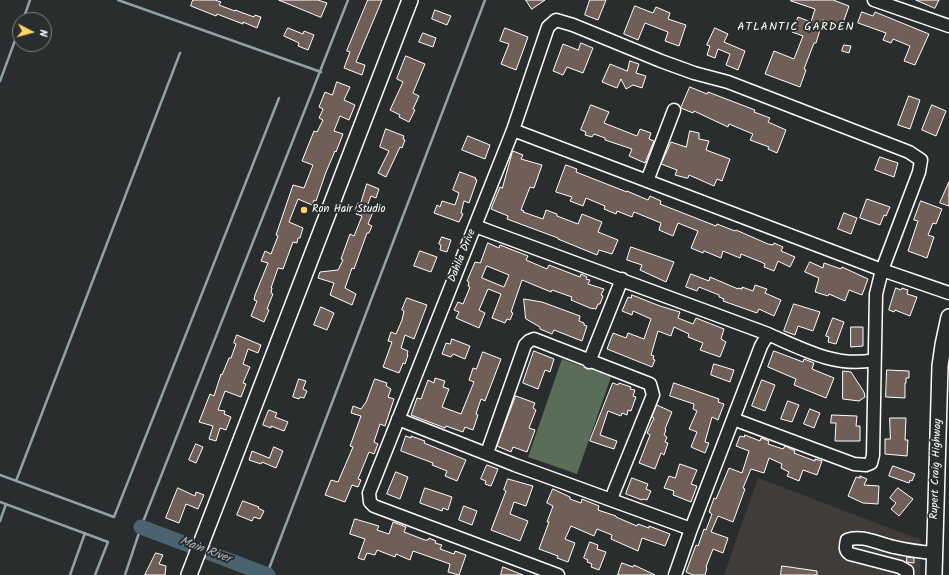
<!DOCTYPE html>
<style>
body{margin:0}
#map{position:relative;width:949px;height:575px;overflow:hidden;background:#2a2d2e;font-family:Kalam,sans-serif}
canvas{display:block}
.north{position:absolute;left:12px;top:12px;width:40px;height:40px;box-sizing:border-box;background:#2a2d2e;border:1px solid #7f8182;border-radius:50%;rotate:96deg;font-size:11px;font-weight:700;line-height:16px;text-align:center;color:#fff}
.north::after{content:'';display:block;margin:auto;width:14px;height:18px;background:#ffd166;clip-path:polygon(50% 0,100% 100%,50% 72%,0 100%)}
</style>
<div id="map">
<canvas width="949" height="575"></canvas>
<div class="north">N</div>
</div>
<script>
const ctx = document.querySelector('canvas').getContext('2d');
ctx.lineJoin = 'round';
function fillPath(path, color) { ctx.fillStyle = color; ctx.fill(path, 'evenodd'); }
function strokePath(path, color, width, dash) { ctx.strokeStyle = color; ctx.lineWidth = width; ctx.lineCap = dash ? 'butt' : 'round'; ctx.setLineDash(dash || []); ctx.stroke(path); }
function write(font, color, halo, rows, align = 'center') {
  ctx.font = font + ' Kalam,sans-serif'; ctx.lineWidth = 4; ctx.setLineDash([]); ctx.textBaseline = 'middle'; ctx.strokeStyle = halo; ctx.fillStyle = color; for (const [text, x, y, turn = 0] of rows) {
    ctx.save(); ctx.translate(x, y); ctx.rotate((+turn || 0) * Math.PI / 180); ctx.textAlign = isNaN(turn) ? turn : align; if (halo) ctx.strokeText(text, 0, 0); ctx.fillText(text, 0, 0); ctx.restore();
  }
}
const built = new Path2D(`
 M758,478L921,540L920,575H724Z`);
const green = new Path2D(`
 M562,359L611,377L577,474L528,457Z`);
const stream = new Path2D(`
 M118,0L321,72
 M23,20L30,0
 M0,81L20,27
 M0,475L114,517L279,98
 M16,481L180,53
 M0,502L108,542L95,575
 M0,521L6,504
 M267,574L485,0
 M70,575L85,533
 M125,575L141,527L348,0`);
const canal = new Path2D(`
 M266,575L267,574`);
const river = new Path2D(`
 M141,527L268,575`);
const building = new Path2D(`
 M193,0H215L221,2L219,5L235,11V10L254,17L255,15L261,17L257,28L243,22V24L217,14L216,16L191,6Z
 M279,0H318L327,3L321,17Z
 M368,0H382L356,62L365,65L362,75L344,68L350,52L347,51Z
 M526,0H545L532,9Z
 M590,0H606L598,20L585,15Z
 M791,0H833L849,6L842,26L823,20L816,43H814L804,69L806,70L800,87L765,74L774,51L794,59L803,36L792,32L798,17L811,22L815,9L791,1Z
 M916,0H939L935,8Z
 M635,6L653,13L656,7L670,13L668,19L686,25L679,46L665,41L668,32L645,23L638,40L624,34Z
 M435,10L451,16L447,25L432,19Z
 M862,12L873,16L875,12L929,34L915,65L904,61L910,46L893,39L891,43L883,40L886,33L858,23Z
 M288,28L303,34L304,31L314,35L308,50L298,46L299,43L284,36Z
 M505,28L528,37L516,70L501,64L509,44L500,41Z
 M715,28L728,34L724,42L745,51L738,70L726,65L730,54L718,49L715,58L707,55L710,46L707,45Z
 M423,33L436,38L433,47L419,42Z
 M581,43L593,48L583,73L567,67L563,75L553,71L563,44L578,50Z
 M844,45L851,46L849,53L842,51Z
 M406,56L425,64L413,93L419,96L413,109L415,110L409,122L399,117L400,115L390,110L403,82L397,79Z
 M630,61L639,64L636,73L646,76L642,88L633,85L626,89L621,79L617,88L602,82L610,64L627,71Z
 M337,82L350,87L344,100L355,105L349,120L340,116L334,131L343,134L336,152L335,151L326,172L316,201L314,200L312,205L298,199L289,222L303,228L300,238H298L297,243L293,242L283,269L278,268L271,288H272L271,293L273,294L267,309L269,310L264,322L251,316L257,301L254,300L255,295L268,263L261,261L265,251L271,254L278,236L276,235L293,185L304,188L313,165L302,161L314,131L317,132L323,120L319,118L323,109L319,107L325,92L332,95Z
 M690,87L707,94L708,92L755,110L754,112L770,118L768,122L786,130L777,153L768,149L769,147L750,140L753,134L729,124L728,127L694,111L693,113L681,108Z
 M909,96L920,100L910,129L898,125Z
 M591,105L609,112L604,123L637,136L640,129L651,133L649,139L654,141L645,163L629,156L632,149L605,140V138L594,134L592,137L585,135L586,132L581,130Z
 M932,105L946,111L936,136L922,130Z
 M386,129L404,136L403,139L405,140L402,148L400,147L386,177L378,173L389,151L380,147Z
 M690,131L699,133V139L709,141L706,150L730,159L722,181L717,179L714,186L689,175L688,178H686L675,175L677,170L661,164L671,142L686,147Z
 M468,136L490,145L485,159L462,150Z
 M513,151L523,155L521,159L542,165L534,188L530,187L521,210L524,211L523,212L543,219L546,210L557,214V216L578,224L582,214L602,222L598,232L618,240L612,254L599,250L597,255L558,239V238L507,219L508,216L491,209L500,187L502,188Z
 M880,157L898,163L894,177L875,170Z
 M566,165L577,169L576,172L627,192V191L648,200L650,196L661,201L660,204L716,226L717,224L735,231L736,230L768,244L773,245L774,243L783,247L781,251L795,257L790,267L778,261L774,271L764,267L765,264L761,262L741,254L740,258L723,251L721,258L704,251L703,253L691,248L698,231L678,223L673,236L659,230L661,223L634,212L632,217L617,211L616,214L604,209L605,206L586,198L583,206L570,201L572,197L556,192Z
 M460,172L476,178L475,179L477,180L469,203L464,201L461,213L463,214L459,222L434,213L437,205L440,207L442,201L455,205L459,193L453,190Z
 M949,182V206L940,203Z
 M367,184L379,189L376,198L371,196L366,209L373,212L368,224L372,226L369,233H367L354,269L352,268L345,288L356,294L352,305L330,295L334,283L318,278L320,272L338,270L343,260L341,259L350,234L354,236L362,216L356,214L358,211L355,210L358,203L360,204Z
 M867,199L890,207L886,216L884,215L880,225L860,218Z
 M921,201L942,209L936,224L933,223L928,235L934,237L927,258L908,251L918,221L914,220Z
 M844,213L857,218L851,234L838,229Z
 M442,237L451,240L447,252L440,250L441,245L439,244Z
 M488,243L499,248L500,245L528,256L526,260L547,269L549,265L580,277L581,274L587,277L586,279L590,280L588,284L604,289L601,295L603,296L600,304H598L596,309L590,308L571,300L572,297L552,290L551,292L522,280L511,312L513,313L510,320L507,319L505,323L492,318L501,294L488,289L479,310L485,313L479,328L456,318L459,312L454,310L458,302L463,304L470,287L468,286L469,282L467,281L475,262L480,263ZM487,266L509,275L504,287L482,278Z
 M631,247L674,262L666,282L640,270L642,265L627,260Z
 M420,251L437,257L431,272L414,266Z
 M810,262L823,268L824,263L841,269L842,267L868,279L862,295L849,290L845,301L829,294L828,296L815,292L819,278L805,272Z
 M691,274L709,281L710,277L738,289V288L742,289V287L753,291L755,285L767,289L765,293L781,300L774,316L759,309L757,313L723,301L724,299L719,297V295L699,287L697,291L686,287Z
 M896,288L901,290L902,288L908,290L907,294L917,297L910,316L895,310L894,312L889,310Z
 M632,295L660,306L680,312L678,318L693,324L696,318L724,329L721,339L726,342L720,357L700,350L703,343L688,337L689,334L674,327L671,336L658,331L651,355L654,356L653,359L655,360L652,367L607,349L613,333L626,338L628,333L644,339L651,319L633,311L632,315L622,311L628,297L631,298Z
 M407,298L427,305L414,339L405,335L401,348L408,351L407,355H408L405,364L403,363L399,373L383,367L392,342L388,341L391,332L396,334L402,320L404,311L402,310Z
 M524,299L542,302L580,316L579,321L584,323V325L587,326L582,341L554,330L552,334L540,329V327L526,319Z
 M794,304L820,312L813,331L798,326L795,335L784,331Z
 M321,307L334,313L327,330L314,325Z
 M833,318L844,322L836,344L828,342L829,337L826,336Z
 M851,327H863V346L851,347Z
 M237,335L261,345L258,353L248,349L243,364L250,367L243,383L246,384L241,397L225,391L218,410L225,411L224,414L231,417L226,430L220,428L216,441L209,439L213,426L199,422L210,394L214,396L221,374L222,375L229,358H231L236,344L234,343Z
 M452,339L470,346L465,359L453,354L451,357L442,354L446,343L450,344Z
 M534,351L554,359L550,372L545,370L538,389L523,383Z
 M774,351L803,362L804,359L814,363L812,369L834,378L826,398L794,385L796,379L768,367Z
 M483,352L501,359L485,401L481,399L476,414L478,415L473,430L465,427L463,432L446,426L445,428L411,415L417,398L421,399L428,380L434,383L435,378L445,381L443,387L449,389L442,407L461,414L474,382L469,380L473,368L476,369Z
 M714,364L734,370L730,382L711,375Z
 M887,370L909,371V378H906V383H905V398L886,397Z
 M843,371L851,372L864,392L865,397L859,401L843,399Z
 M299,379L306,381L303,389L307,391L304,398L300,397L299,399L293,397Z
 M375,379L387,383L386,386L391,389L388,397L394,399L385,426L380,424L374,442L378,444L374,454L369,452L358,479L361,480L358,487L352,485L345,502L325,495L331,480L338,482L353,447L350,446L361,416L351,413L353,406L361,409L366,402Z
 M762,380L775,385L765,411L752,406Z
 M613,383L618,385L619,383L631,387L630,389L635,390L633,396L636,397L631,411L628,410L627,415L622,413L621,416L608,411L600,435L617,441L614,449L590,441Z
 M674,383L719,399L718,402L724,404L718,420L712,417L705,442L709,443L705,453L691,447L697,432L689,429L697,411L693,409L694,404L670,396Z
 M516,396L535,403L533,408L536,410L529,428L535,430L527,452L513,447L511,452L497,446Z
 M788,401L799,405L792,422L781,419Z
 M657,405L672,412L665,429L666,430L664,435L667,437L665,442L668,443L664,455L661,453L655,469L639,463L650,435L647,433L654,418L652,417Z
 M810,409L820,413L814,428L804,424Z
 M269,410L277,413L275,417L288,422L284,431L271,426V428L263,425Z
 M832,415L857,416L856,426H860V441H835L836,423H831Z
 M890,418H906L905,440H908L907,456L885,454V439H890Z
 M745,435L760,441L761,438L769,441L768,444L783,449L785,446L795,451L794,453L815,461V459L822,461L817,475L803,470L799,481L787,476L789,472L781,468L782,464L769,458L764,473L751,469L743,488L745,489L733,522L718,516L711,532L728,538L723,553L713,549L706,567L707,568L705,575H693L686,572L696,545L698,546L704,529L706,530L712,514L709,512L714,498L716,499L729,468L742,473L749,451L736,446L740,436L744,437Z
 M406,436L411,438V436L425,441L424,443L466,460L457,481L445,476L447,471L432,465L433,463L401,451Z
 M196,444L203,447L196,463L189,460Z
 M274,447L283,451L276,468L262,462L261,464L249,460L252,451L269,458Z
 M680,464L697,470L691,484L697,486L691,502L673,495L674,491L664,488L669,476L675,478Z
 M487,465L498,469L491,486L485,484L486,481L481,479Z
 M893,466L915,474L912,481L910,480L909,483L889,476Z
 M396,472L408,477L400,499L387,494Z
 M860,476L867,479L864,485L879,486L878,504L863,503L848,496L856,477L860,478Z
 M632,478L648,484L646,489L651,491L647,500L643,499L642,500L626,494Z
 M508,479L533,486L526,506L514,502L510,514L528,521L520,541L491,530L506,491L504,490Z
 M178,488L195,496L196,492L204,495L198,509L186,504L179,523L166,518Z
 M425,488L452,497L448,510L443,508L442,511L420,503Z
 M898,488L913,499L899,516L891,509L896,503L890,498Z
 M553,489L570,497V499L581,503L582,499L599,506L598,510L616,516V517L637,526L638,524L649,528V526L670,534L665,546L642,538L638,551L611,539L612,535L597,529L594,536L571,526L565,539L575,543L568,562L557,558L558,556L539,549L549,522H547L553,506L547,503Z
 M243,501L259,507L258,508L264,511L260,519L254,517L252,521L237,515Z
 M464,506L477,511L472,525L459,520Z
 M355,519L379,526L377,530L389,534L393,522L406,527L404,532L425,540H428L429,538L436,541L435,543L442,545L440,549L454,554L455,551L466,555L459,575L448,572L450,564L413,551L410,560L396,554L395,557L377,550L375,555L367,553L364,560L358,558L365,539L350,534Z
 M590,542L598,545L597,549L606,552L599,570L591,567L592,564L587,562L588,560L584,558Z
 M156,553L163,555L159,564L166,566L165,575H145Z
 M907,557L914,558V563L907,562Z
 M622,563L633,567L634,565L655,575H618Z
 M782,566L817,571V575H781Z
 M503,567L523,575H501Z`);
const minor = new Path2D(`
 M874,0L949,26
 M513,130L882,270L949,293
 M647,181L674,110
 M475,226L768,334C802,349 837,368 874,360
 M589,362L622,279
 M398,419L515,465L691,529
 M487,453L525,345L529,341L534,339L650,384L653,395L611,499
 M558,575L374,506L370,502L369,493L513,130L548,27L556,20L573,25L661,61L694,73L728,82L909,152L921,160L919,172L882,270L876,294L873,455L871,463L866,465L854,464L733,419
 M675,575L691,529L761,346L768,334
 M907,575V571L900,567L850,554C844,550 846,546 847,540C862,534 879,544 894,547C907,550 921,552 935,553`);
const major = new Path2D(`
 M189,575L410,0
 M934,575L940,366L943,345L949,317`);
const markers = [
 [304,210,4,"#ffd166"]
];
const poiNames = [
 ["Ron Hair Studio",312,210]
];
const streetNames = [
 ["Dahlia Drive",463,256,-68],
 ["Rupert Craig Highway",937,469,-88]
];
const neighbourhoodNames = [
 ["ATLANTIC GARDEN",796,28]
];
const waterNames = [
 ["Main River",205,551,21]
];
fillPath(built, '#3f3c3a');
fillPath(green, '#5a6d58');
strokePath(stream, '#92a1a8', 2.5);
strokePath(canal, '#4a636e', 9);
strokePath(river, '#4a636e', 15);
fillPath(building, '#705f57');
strokePath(building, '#fff', 1);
strokePath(minor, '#fff', 15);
strokePath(major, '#fff', 18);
strokePath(minor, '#2a2d2e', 12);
strokePath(major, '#2a2d2e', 15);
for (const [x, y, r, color] of markers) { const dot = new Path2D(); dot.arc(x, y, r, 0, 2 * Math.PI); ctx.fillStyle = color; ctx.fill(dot); strokePath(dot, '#2a2d2e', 1.5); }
write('11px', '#fff', '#2a2d2e', poiNames, 'left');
write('11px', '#fff', '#2a2d2e', streetNames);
ctx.letterSpacing = '1px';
write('12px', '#fff', '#2a2d2e', neighbourhoodNames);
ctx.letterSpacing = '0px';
write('italic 12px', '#aeb9be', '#2a2d2e', waterNames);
</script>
